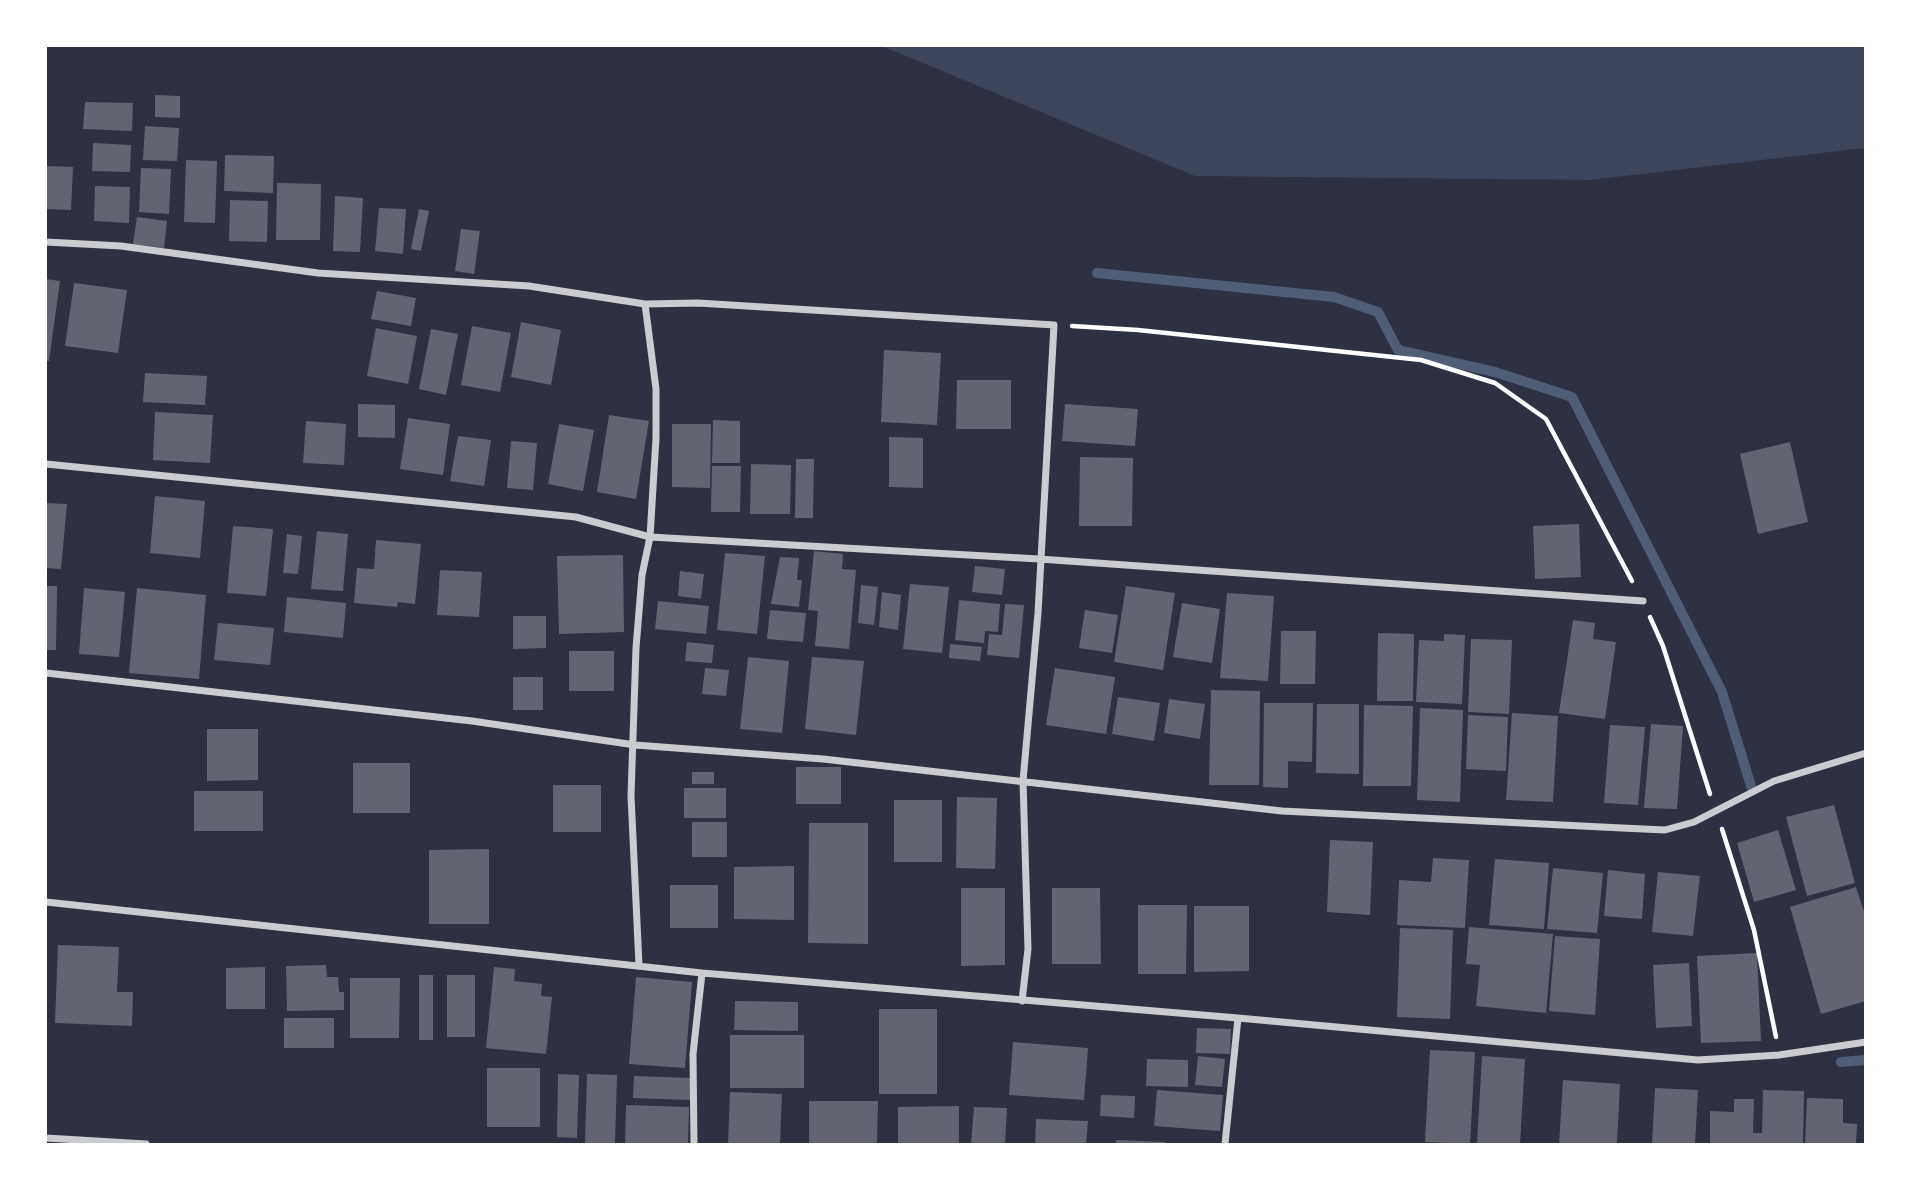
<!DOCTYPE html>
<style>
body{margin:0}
#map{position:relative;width:1911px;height:1190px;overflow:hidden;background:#2d3142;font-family:"Space Grotesk",sans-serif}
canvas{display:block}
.frame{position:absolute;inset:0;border:47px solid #fff;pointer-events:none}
</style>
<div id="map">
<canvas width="1911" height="1190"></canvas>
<div class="frame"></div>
</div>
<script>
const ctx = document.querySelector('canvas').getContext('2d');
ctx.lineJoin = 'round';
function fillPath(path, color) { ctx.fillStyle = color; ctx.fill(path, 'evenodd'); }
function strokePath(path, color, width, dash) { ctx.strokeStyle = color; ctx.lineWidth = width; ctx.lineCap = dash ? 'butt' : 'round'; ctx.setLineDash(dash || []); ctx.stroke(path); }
const green = new Path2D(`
 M882,46H1865V148L1590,180L1195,176Z`);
const stream = new Path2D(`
 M1097,273L1334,297L1378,312L1398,350L1495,372L1572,397L1722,692L1751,786
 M1841,1062L1866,1060`);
const building = new Path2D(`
 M155,95L180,96V118L155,117Z
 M85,102L133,103L132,131L83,129Z
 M145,126L179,128L177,161L143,160Z
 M93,143L131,145L130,172L92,171Z
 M225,155L274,156L273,193L224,191Z
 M186,160L217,161L215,223L184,222Z
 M47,166L73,167L71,210L46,209Z
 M141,168L171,169L169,214L139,212Z
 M277,183L321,184L320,240H276Z
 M95,186L130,187L129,223L94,221Z
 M335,196L363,198L360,252L333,251Z
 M230,200L268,201L267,242L229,241Z
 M379,208L406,209L403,254L375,251Z
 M419,209L429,211L421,251L411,249Z
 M137,217L167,221L164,248L133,244Z
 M461,229L480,231L474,274L455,271Z
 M46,279L60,281L49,361H46Z
 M74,283L127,290L118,353L65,346Z
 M377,291L416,298L411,326L371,319Z
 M521,322L561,330L551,385L511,377Z
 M472,326L511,333L500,392L461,385Z
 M376,328L417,336L408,384L367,376Z
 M431,329L458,334L446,395L419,389Z
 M884,350L941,353L937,425L881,422Z
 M145,373L207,376L205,405L143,402Z
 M957,380H1011V429H956Z
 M358,404L395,405V438L358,437Z
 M1065,404L1138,409L1135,446L1062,441Z
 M155,412L213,415L210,463L153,460Z
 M609,415L649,421L636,499L597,492Z
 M408,418L450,424L443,475L400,469Z
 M713,420L740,421V463H712Z
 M306,421L346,424L344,465L303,463Z
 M559,424L594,430L583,491L548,484Z
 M672,424H711L710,488L672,487Z
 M458,436L491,440L484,486L450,481Z
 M889,437L923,438V488L889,487Z
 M511,441L537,443L533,490L507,488Z
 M1790,442L1808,522L1758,534L1740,454Z
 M1080,457L1133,458L1132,526H1079Z
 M796,459H814L813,518H795Z
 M751,464L791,465L790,514H750Z
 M712,466H741L740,512H711Z
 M155,496L205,501L200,558L150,553Z
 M46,503L67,504L61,569L46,568Z
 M1579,524L1581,577L1535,579L1533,526Z
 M233,526L273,529L266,596L227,593Z
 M317,531L348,534L343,591L311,589Z
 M287,534L302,536L298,574L283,573Z
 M376,540L421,544L415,604L398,602L397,607L354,603L357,568L374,569Z
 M814,551L843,554L842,569L856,570L849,649L815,646L818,611L808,610Z
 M725,553L765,556L757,634L717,630Z
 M623,555L624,632L559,634L557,556Z
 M780,557L799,558L797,580H802L799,607L771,604Z
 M975,566L1005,569L1002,595L972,592Z
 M440,570L482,572L479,617L437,615Z
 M680,571L704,574L701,599L678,596Z
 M910,584L949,587L942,653L903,649Z
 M861,585L878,587L874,625L858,623Z
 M46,586H57L56,650H46Z
 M1126,586L1175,593L1163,670L1114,662Z
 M84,588L125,592L119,657L79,654Z
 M137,588L206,595L199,679L129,673Z
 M882,592L901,595L898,630L879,627Z
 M1227,593L1274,596L1268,681L1220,678Z
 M287,597L346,603L343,638L284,632Z
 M959,600L1000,604L998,632L985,631L984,643L955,640Z
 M658,601L709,606L706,634L655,629Z
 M1182,603L1220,609L1212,663L1173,657Z
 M1005,604L1024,605L1019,658L987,655L989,634L1002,635Z
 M770,610L806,613L803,642L767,639Z
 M1085,610L1118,615L1112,653L1079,648Z
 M513,616H546V648L513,649Z
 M1573,620L1595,623L1593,639L1616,642L1605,719L1559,713Z
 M218,623L274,628L270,665L214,660Z
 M1281,631H1316L1315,684H1280Z
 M1378,633L1414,634L1413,701H1377Z
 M1444,634L1465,635L1462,704L1416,702L1419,640L1444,641Z
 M1471,639L1512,640L1509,714L1468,712Z
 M687,642L714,645L712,663L685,661Z
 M950,644L982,647L980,661L949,658Z
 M569,651H614V691H569Z
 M748,657L789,661L782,733L740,729Z
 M812,657L864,661L856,735L805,729Z
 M705,668L729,670L726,696L702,694Z
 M1055,668L1115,677L1106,734L1046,725Z
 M513,677H543V710H513Z
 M1211,690L1260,691L1259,785H1209Z
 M1118,697L1160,703L1154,741L1112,734Z
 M1169,699L1205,704L1200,739L1164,733Z
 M1264,703H1313L1312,762L1288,761V788L1263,787Z
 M1317,704H1359V774L1316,773Z
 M1364,705L1413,706L1411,786H1363Z
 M1420,708L1463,710L1460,802L1417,800Z
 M1512,713L1558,716L1553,802L1506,800Z
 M1468,715L1508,717L1506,771L1466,769Z
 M1651,724L1683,726L1677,809L1644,808Z
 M1610,725L1645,727L1638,805L1604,803Z
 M207,729H258V780L207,781Z
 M353,763H410V813H353Z
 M796,767H841V804H796Z
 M692,772H714V784H692Z
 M553,785H601V832H553Z
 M684,788H726V818H684Z
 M194,791H263V831H194Z
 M957,797L997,798L995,869L956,868Z
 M894,800H942V862H894Z
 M1834,805L1855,883L1807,896L1786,817Z
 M692,822H727V857H692Z
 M809,823H868V944L808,943Z
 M1778,830L1796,890L1754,902L1737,843Z
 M1330,840L1373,842L1370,915L1327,912Z
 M489,849V924H429V850Z
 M1433,858L1469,860L1465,928L1397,925L1399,880L1431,882Z
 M1495,859L1549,863L1544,929L1489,925Z
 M794,866V920L734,919V867Z
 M1553,868L1603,873L1597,933L1547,929Z
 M1608,870L1645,874L1642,919L1604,916Z
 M1658,872L1700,876L1693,936L1652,932Z
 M670,885H718V928H670Z
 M1856,887L1866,918V1001L1821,1014L1790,907Z
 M961,888H1005V965L961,966Z
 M1052,888H1100L1101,964H1052Z
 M1138,905H1187L1186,974H1138Z
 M1194,906H1249V971L1194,972Z
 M1469,927L1553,934L1546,1013L1476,1006L1480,965L1466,964Z
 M1400,928L1453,930L1450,1019L1397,1017Z
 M1555,936L1600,939L1595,1015L1549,1011Z
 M58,945L119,947L117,992H133L132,1026L55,1023Z
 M1757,953L1761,1041L1701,1043L1697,956Z
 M1689,963L1692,1026L1656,1028L1653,965Z
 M326,965L327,977H338L339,992H344V1010L287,1011L286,966Z
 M265,967V1009H226V968Z
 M494,967L515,969L514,981L542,984L541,996L552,997L546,1054L486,1048Z
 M419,975H433V1040H419Z
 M447,975H475V1037H447Z
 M636,977L692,982L685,1068L629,1064Z
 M350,978H400L399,1038H350Z
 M735,1001L798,1002V1031L734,1030Z
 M879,1009H937V1094H879Z
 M284,1018H334V1048H284Z
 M1197,1028L1231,1029L1230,1054L1196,1053Z
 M730,1035H804V1088H730Z
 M1013,1042L1088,1048L1084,1100L1009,1095Z
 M1430,1050L1475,1052L1470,1144L1425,1142Z
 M1198,1056L1225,1059L1222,1087L1195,1085Z
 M1482,1056L1525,1059L1520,1144H1477Z
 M1147,1059L1188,1060V1087L1146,1086Z
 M487,1068H540V1127H487Z
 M558,1074L579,1075L577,1138L557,1137Z
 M587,1074L617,1075L615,1144H585Z
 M634,1076L691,1078L690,1100L633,1098Z
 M1563,1080L1620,1084L1617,1144H1559Z
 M1655,1088L1698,1090L1695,1144H1652Z
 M1157,1090L1223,1095L1220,1131L1154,1126Z
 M1763,1090L1804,1091L1803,1144H1710V1111L1734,1112V1099H1754L1753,1133H1762Z
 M730,1092L782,1094L780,1144H728Z
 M1101,1095L1135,1096L1134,1118L1100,1116Z
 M1807,1098L1843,1099V1123L1857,1124L1856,1144H1805Z
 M809,1101H878L877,1144H809Z
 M626,1105L689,1107L688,1144H625Z
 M959,1106V1144H898V1107Z
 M974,1107L1007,1108L1005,1144H971Z
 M1036,1119L1088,1121L1086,1144H1035Z
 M1116,1140L1165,1142V1144H1116Z`);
const path = new Path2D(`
 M1072,326L1138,330L1421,360L1495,383L1546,419L1632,581
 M1650,617L1663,646L1710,794
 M1722,829L1754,930L1776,1037`);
const minor = new Path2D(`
 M46,242L121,246L318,273L529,286L645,304
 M46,464L576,517L650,537L1039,559L1643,601
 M46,673L472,721L635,745L823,759L1282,811L1622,828L1665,830L1694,822L1774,781L1866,753
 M46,902L702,973L1238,1018L1698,1060L1779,1055L1866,1042
 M639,965L631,796L636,648L642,575L650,537L656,438V389L645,304L698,303L1054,325L1038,613L1023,781L1028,949L1022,1001
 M46,1138L146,1144
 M694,1144L693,1054L702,973
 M1225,1144L1238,1018`);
fillPath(green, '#3c4559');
strokePath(stream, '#4f5d75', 10);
fillPath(building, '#626471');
strokePath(path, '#fff', 4.5);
strokePath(minor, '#caccd0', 7);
</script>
